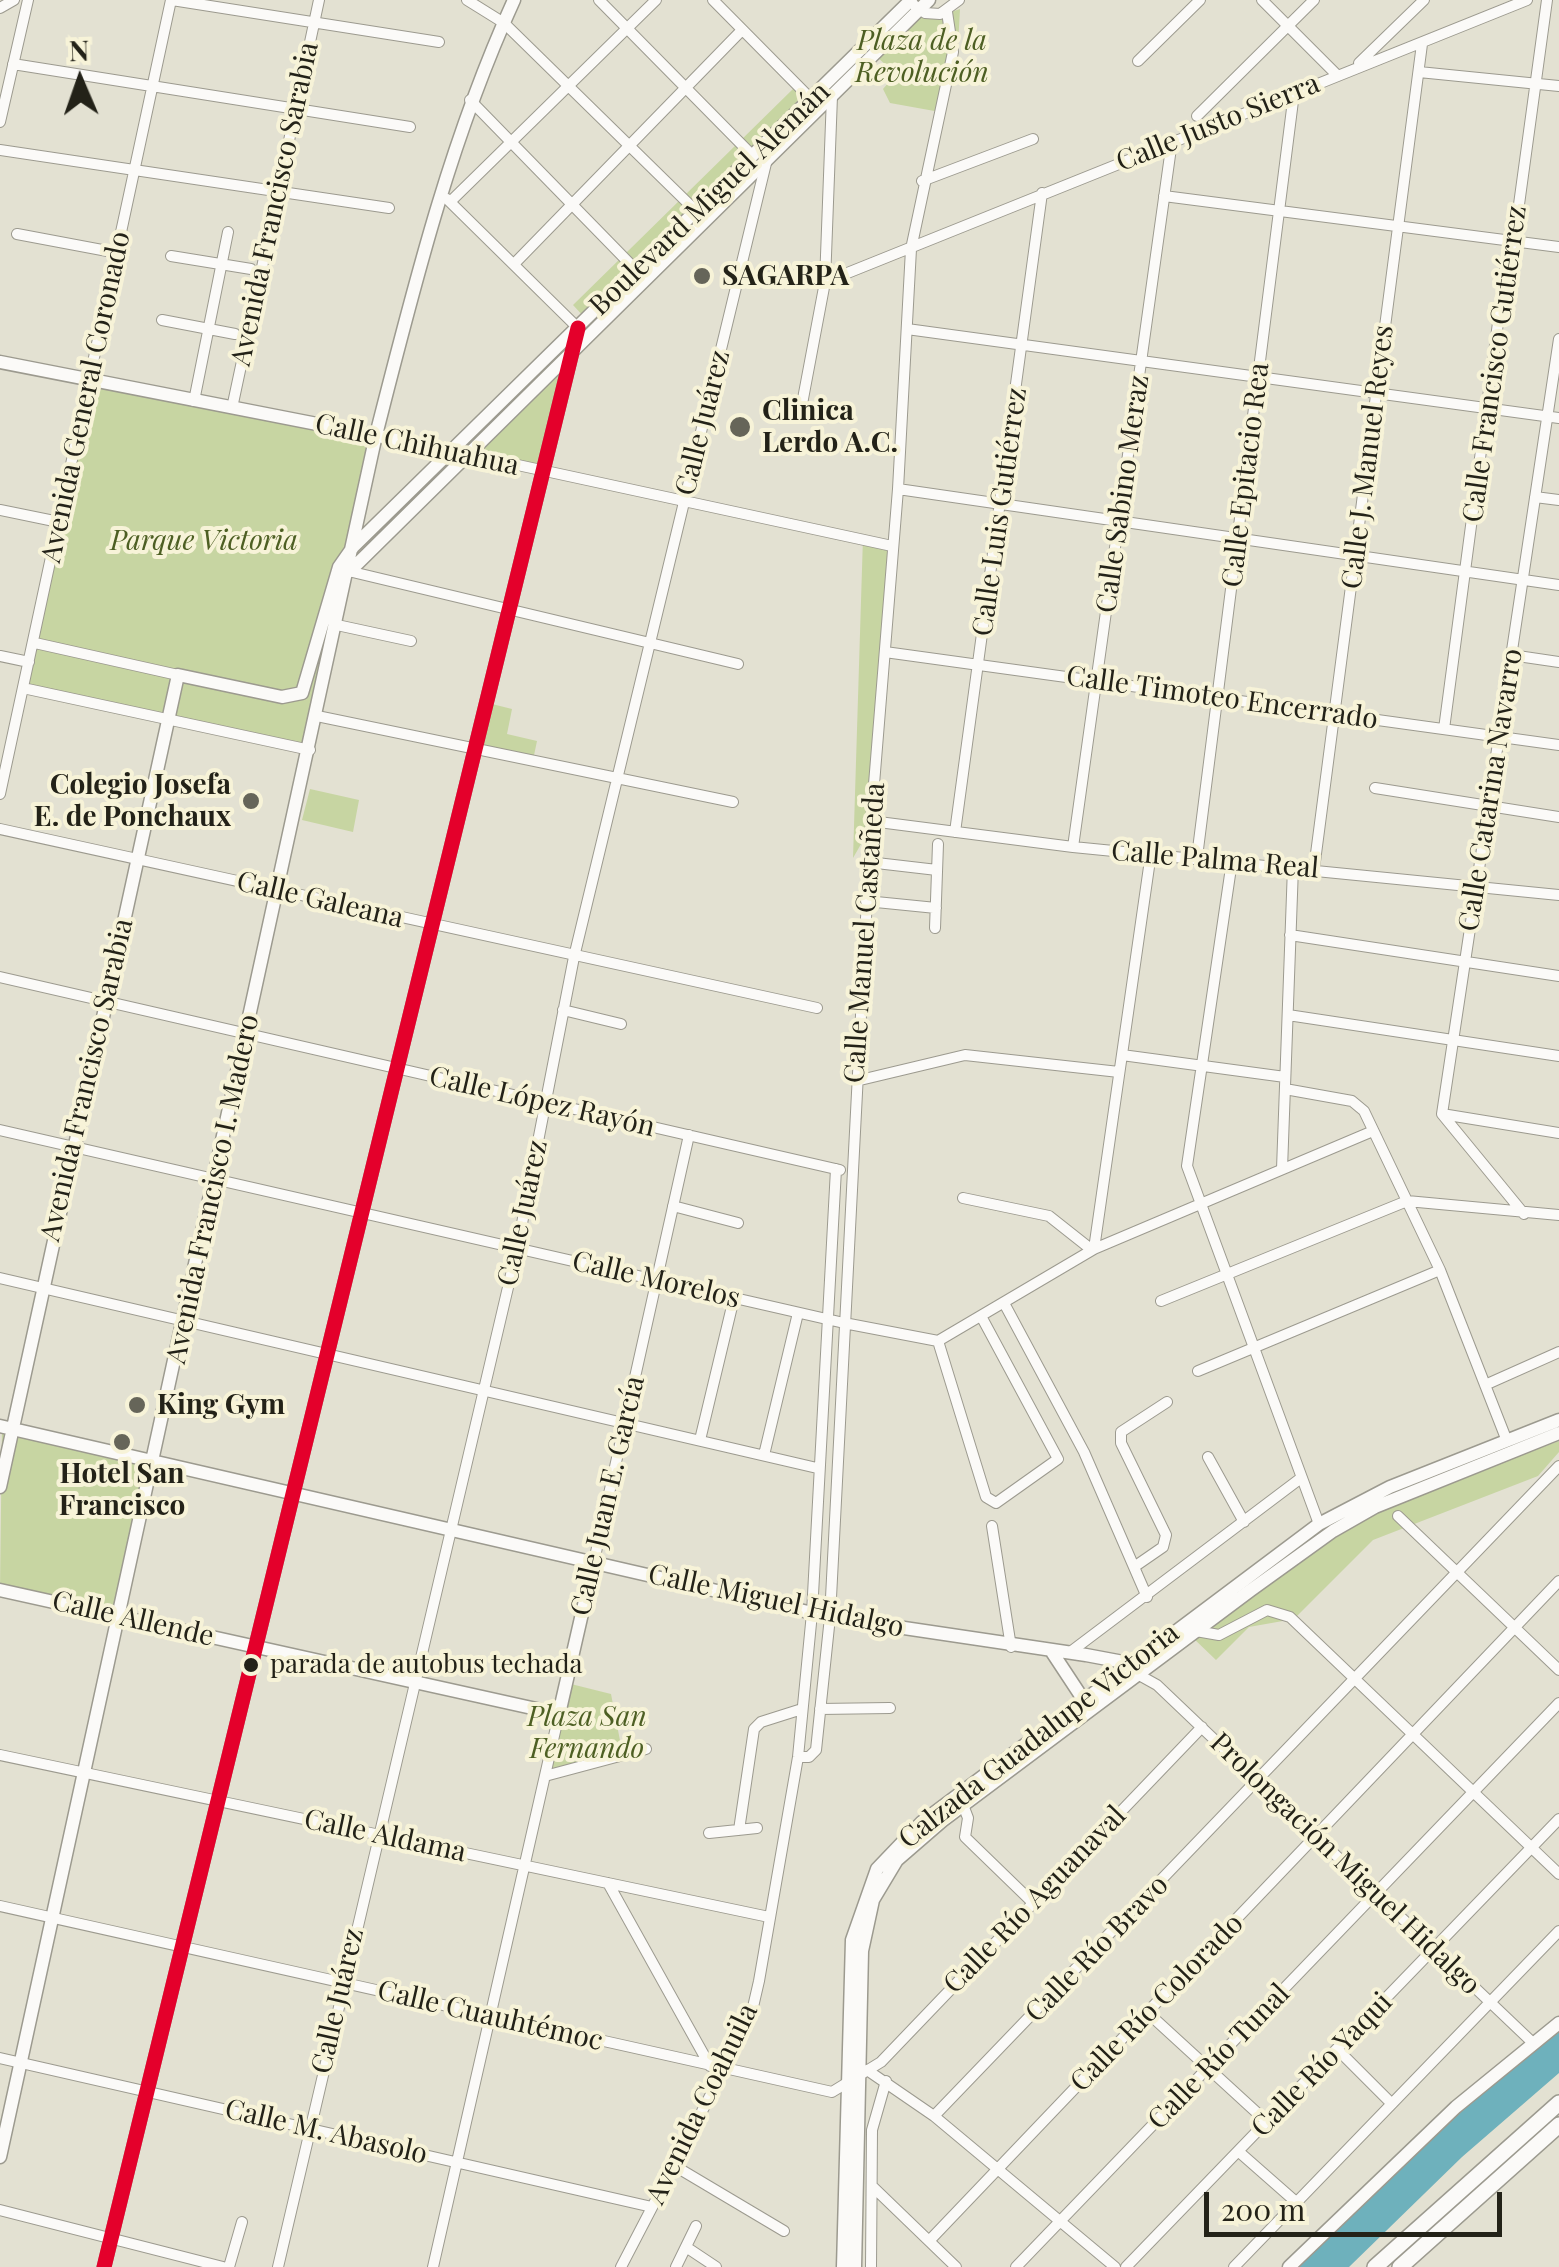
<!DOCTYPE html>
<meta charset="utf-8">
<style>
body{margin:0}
#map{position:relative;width:1559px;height:2267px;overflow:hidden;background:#e3e1d2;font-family:"Playfair Display",serif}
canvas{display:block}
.north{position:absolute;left:30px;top:30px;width:100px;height:100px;-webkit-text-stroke:8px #f7f3d8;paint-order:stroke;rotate:358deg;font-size:28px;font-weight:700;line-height:40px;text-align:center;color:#232218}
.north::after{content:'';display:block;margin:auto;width:35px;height:45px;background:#232218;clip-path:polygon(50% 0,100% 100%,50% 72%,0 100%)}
.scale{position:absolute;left:1204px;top:2192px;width:298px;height:45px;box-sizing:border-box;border:5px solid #232218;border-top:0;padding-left:12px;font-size:30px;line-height:35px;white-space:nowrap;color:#232218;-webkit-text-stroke:8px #f7f3d8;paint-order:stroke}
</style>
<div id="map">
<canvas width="1559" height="2267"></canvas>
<div class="north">N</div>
<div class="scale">200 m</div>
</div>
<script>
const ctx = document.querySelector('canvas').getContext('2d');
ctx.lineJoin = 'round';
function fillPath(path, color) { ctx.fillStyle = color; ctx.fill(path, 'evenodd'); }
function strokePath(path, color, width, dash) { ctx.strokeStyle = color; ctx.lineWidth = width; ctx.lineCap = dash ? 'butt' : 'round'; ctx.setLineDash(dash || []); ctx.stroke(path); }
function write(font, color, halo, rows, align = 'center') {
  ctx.font = font + ' "Playfair Display",serif'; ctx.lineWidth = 8; ctx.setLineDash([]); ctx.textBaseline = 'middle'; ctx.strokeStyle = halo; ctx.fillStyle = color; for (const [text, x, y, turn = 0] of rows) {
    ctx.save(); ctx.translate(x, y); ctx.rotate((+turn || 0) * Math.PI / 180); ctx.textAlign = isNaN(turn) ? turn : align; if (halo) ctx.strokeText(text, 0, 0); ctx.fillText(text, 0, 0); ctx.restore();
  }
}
const green = new Path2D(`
 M925,9L945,14L960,9L958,45L940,112L890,103L883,89L896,74L877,57Z
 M794,88L807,101L586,319L573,305Z
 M575,349L544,470L469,454Z
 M92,378L381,437L330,605L320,662L341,592L314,750L27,688Z
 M863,537L895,545L872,825L853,858Z
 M488,703L512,709L507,734L537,741L533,760L478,748Z
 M310,789L359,800L353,832L302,820Z
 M2,1426L155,1460L123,1617L0,1590Z
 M1559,1441V1452L1538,1476L1373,1540L1294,1619L1249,1627L1216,1660L1192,1637L1370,1511Z
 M567,1683L611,1694L623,1756L545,1777Z`);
const water = new Path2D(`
 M1559,2031V2073L1462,2157L1349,2267H1297L1445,2125Z`);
const minor = new Path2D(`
 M172,0L439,42
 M467,0L504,23L697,212
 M599,0L752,155
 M713,0L811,99
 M1262,0L1337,75
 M914,5L925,13L940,14L959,0
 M0,8L14,0
 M1138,61L1200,0
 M1359,63L1424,0
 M13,64L410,127
 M1419,72L1559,86
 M470,100L637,271
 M1197,116L1314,0
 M0,122L28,0
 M0,150L389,208
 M922,181L1033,139
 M1164,196L1559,247
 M447,199L578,328
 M451,201L656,0
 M17,234L118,253
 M171,256L251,269
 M514,264L742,30
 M825,282L1527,0
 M162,320L235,334
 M907,329L1559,418
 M194,401L228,232
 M802,404L825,282L832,96
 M232,408L319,0
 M467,454L892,546
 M898,489L1559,585
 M1535,497L1559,500
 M0,510L59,522
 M344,570L738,664
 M337,625L411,641
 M35,643L178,675
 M885,652L1559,745
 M1511,655L1559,662
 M0,656L29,662
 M23,688L310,750
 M317,716L733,802
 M1444,729L1507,255L1514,241L1547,0
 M1375,788L1559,817
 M0,794L171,0
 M871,821L1073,847L1559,895
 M0,829L817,1008
 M955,832L1042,193
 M1073,847L1172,141
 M1197,857L1294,93
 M1232,861L1187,1166L1319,1524
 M868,862L937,870
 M1314,869L1422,44
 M866,901L936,908
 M935,928L938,844
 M1290,935L1559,976
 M0,977L840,1170
 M563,1010L621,1024
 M1288,1015L1559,1056
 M1122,1055L1285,1077
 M856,1081L965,1055L1119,1072
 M1285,1089L1352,1101L1364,1111L1440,1270L1507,1441
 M1442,1114L1559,1133
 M0,1130L844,1323L938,1341L1094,1249L1373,1131
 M1282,1169L1293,867
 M963,1198L1049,1216L1092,1250
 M673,1206L738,1223
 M1524,1214L1442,1114L1559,339
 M1094,1249L1151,853
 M0,1278L817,1468
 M1161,1301L1407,1201L1559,1215
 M1004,1303L1084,1452L1147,1597
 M938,1341L986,1497L996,1503L1058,1459L981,1316
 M1198,1371L1440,1270
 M1485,1385L1559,1352
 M700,1440L734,1298
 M764,1455L798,1313
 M1208,1457L1244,1522
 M1398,1516L1559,1670
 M992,1526L1011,1647
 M594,1561L689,1135
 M1134,1567L1163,1547L1166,1535L1121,1443V1432L1167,1402
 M1196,1631L1219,1635L1267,1610L1290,1617L1559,1874
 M1069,1653L1301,1478
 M1139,1675L1157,1685L1533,2043
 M820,1709L890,1708
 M0,1755L769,1917
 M798,1757H809L816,1750L830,1617L871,821L898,489L911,249L953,52L947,12
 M545,1776L646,1749
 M963,1805L968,1818L965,1837L1032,1902
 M739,1830L754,1729L761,1722L802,1709
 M709,1833L757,1828
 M608,1883L710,2066
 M0,1906L832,2092L881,2062L1202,1727
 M1148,2013L1267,2122
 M1337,2049L1391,2103
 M0,2058L652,2207
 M867,2070L934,2116L1115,2267
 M934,2116L1559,1466
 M1238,2151L1296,2202
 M673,2165L784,2231
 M872,2186L956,2267
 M0,2210L223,2267
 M929,2241L1559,1581
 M686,2247L716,2267
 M229,2267L242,2222
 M278,2267L517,1249L574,957L767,159
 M433,2267L559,1714
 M621,2267L724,2069L753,2007L759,1981L798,1757L812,1613L836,1169
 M676,2267L696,2226
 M871,2267L872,2130L886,2081
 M1016,2267L1559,1703
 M1126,2267L1559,1819
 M1234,2267L1559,1931`);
const major = new Path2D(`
 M0,362L455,451
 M350,571L929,0
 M0,1426L830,1617L1086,1655L1118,1661L1133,1670
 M0,1487L178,675L282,697L302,693L339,567L353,547L911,0
 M0,1590L559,1714L594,1561
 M1052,1652L1083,1699
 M0,2157L376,435C414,286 450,140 514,0
 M104,2267L578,328
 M843,2267L852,1940L877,1869L922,1822L1319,1524L1390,1487L1559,1420
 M855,2267L862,1951L873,1900L897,1860L942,1821L1251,1590L1333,1531L1375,1507L1559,1433
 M1289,2267L1456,2107L1559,2023`);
const highway = new Path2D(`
 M1375,2267L1559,2103
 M1400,2267L1559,2125`);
const bus1 = new Path2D(`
 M104,2267L578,328`);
const markers = [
 [702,276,10,"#666559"],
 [740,427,12,"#666559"],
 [251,801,10,"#666559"],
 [137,1405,10,"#666559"],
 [122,1442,10,"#666559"],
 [251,1665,9,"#232218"]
];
const busNames = [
 ["parada de autobus techada",270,1665]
];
const parkNames = [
 ["Plaza de la",922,41],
 ["Revolución",922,73],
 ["Parque Victoria",204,541],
 ["Plaza San",587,1717],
 ["Fernando",587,1749]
];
const streetNames = [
 ["Calle Justo Sierra",1218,123,-22],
 ["Boulevard Miguel Alemán",710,199,-44],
 ["Avenida Francisco Sarabia",275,204,-78],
 ["Calle Francisco Gutiérrez",1495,364,-82],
 ["Avenida General Coronado",86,397,-78],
 ["Calle Juárez",703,423,-76],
 ["Calle Chihuahua",417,445,12],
 ["Calle J. Manuel Reyes",1368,457,-83],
 ["Calle Epitacio Rea",1246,475,-83],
 ["Calle Sabino Meraz",1123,494,-82],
 ["Calle Luis Gutiérrez",1000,512,-82],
 ["Calle Timoteo Encerrado",1222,698,8],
 ["Calle Catarina Navarro",1491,790,-81],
 ["Calle Palma Real",1215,860,5],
 ["Calle Galeana",320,900,13],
 ["Calle Manuel Castañeda",865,933,-86],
 ["Avenida Francisco Sarabia",87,1080,-77],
 ["Calle López Rayón",542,1102,13],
 ["Avenida Francisco I. Madero",213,1189,-78],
 ["Calle Juárez",523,1213,-78],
 ["Calle Morelos",656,1280,13],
 ["Calle Juan E. García",608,1496,-77],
 ["Calle Miguel Hidalgo",776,1601,12],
 ["Calle Allende",133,1619,13],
 ["Calzada Guadalupe Victoria",1039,1736,-38],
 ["Calle Aldama",385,1836,12],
 ["Prolongación Miguel Hidalgo",1345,1864,44],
 ["Calle Río Aguanaval",1035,1900,-46],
 ["Calle Río Bravo",1097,1949,-46],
 ["Calle Juárez",338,2001,-77],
 ["Calle Río Colorado",1157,2003,-46],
 ["Calle Cuauhtémoc",490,2016,13],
 ["Calle Río Tunal",1219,2057,-46],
 ["Calle Río Yaqui",1322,2065,-46],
 ["Avenida Coahuila",702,2104,-64],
 ["Calle M. Abasolo",326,2132,13]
];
const poiNames = [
 ["SAGARPA",722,276],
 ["Clinica",762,411],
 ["Lerdo A.C.",762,443],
 ["Colegio Josefa",231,785,"right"],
 ["E. de Ponchaux",231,817,"right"],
 ["King Gym",157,1405],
 ["Hotel San",122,1474,"center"],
 ["Francisco",122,1506,"center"]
];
fillPath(green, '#c7d5a2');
fillPath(water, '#6eb1bc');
strokePath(minor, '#9c9a8f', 12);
strokePath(major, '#9c9a8f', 15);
strokePath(highway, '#9c9a8f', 18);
strokePath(minor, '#fbfaf8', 10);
strokePath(major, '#fbfaf8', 12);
strokePath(highway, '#fbfaf8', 15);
strokePath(bus1, '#e4002b', 15);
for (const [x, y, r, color] of markers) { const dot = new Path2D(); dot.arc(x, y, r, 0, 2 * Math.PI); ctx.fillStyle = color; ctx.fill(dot); strokePath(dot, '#f7f3d8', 4); }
write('26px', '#232218', '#f7f3d8', busNames, 'left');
write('italic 28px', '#4d5f23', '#f7f3d8', parkNames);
write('28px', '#232218', '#f7f3d8', streetNames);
write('bold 28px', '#232218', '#f7f3d8', poiNames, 'left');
</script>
